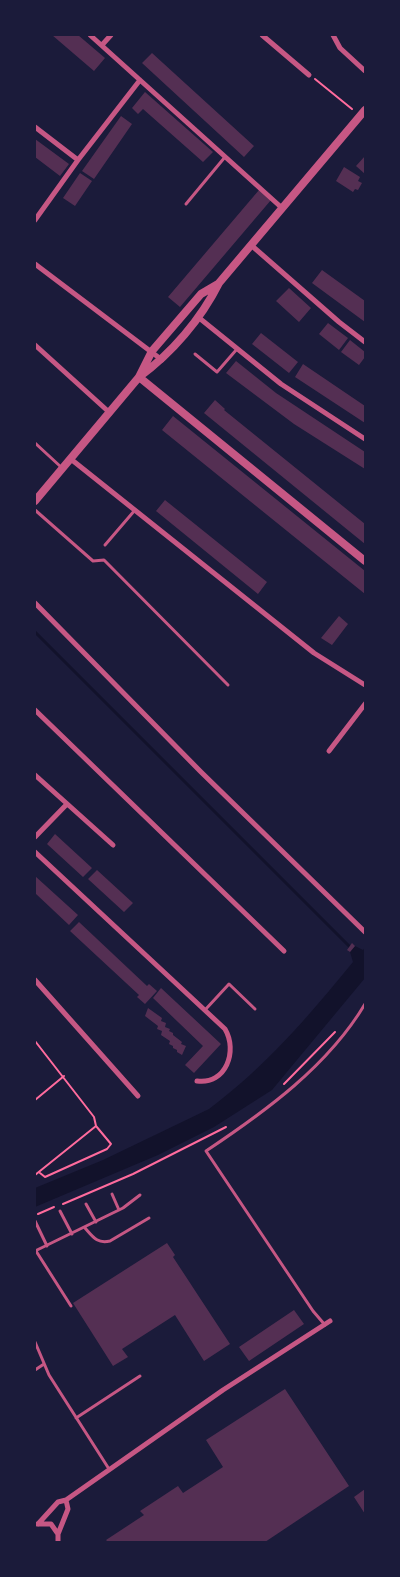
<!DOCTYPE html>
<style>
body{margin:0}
#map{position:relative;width:400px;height:1577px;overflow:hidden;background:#1b1b3a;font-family:Raleway,sans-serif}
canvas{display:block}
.frame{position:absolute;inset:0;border:36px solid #1b1b3a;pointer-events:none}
</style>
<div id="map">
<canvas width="400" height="1577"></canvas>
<div class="frame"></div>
</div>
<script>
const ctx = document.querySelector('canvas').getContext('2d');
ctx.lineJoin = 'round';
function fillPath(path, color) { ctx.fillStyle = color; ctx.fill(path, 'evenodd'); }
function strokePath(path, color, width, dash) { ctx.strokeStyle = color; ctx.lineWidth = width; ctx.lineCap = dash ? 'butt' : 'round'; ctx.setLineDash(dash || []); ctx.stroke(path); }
const water = new Path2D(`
 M355,946L363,950L365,947V978L272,1090L214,1127L158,1155L35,1207V1188L103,1160L209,1109C265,1067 309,1016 353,962L350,952Z`);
const stream = new Path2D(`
 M35,632L352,949`);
const building = new Path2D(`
 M52,35H78L105,58L94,71Z
 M152,53L254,146L244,157L142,63Z
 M145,92L213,152L203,162L143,109L138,114L132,108Z
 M121,116L132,124L94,179L82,171Z
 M35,139L69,164L60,176L35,157Z
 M365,156V174L356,166Z
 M344,167L360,177L358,181L362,183L358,190L355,189L353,192L336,181Z
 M80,173L92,181L75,206L63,198Z
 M259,190L271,200L180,307L168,297Z
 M322,270L365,301V322L312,283Z
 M289,288L311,308L299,322L276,301Z
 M328,323L348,338L339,350L319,334Z
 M261,333L298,362L289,373L252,344Z
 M350,340L365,352V357L359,365L341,352Z
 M236,361L276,393L365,452V469L294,424L226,373Z
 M303,364L365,406V423L295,377Z
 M215,400L225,409L224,410L365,524V544L204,413Z
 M173,416L365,571V594L162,430Z
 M165,500L267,582L258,594L156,511Z
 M339,616L348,624L332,645L321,638Z
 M55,834L92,868L83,877L47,844Z
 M97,870L133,903L124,912L88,879Z
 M35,876L78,915L69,925L35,893Z
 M79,922L147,986L149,984L157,991L145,1004L137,997L139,995L70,931Z
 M352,943L355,946L350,952L347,950Z
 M161,988L221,1044L194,1073L185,1065L203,1046L153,998Z
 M148,1008L162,1018L161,1021L166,1023L165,1027L170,1029L169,1031L173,1033V1035L182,1042L181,1044L186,1046L182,1055L177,1052V1050L173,1048V1046L169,1044L170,1041L161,1035L162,1031L157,1029L158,1026L145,1016Z
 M167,1243L175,1255L173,1257L230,1344L204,1361L175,1315L122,1349L128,1357L113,1366L73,1303Z
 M294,1310L304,1324L249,1361L239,1347Z
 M285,1389L349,1486L265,1542H108L106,1540L144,1515L140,1511L178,1486L183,1493L223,1467L206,1440Z
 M365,1489V1514L354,1497Z`);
const path = new Path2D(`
 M315,79L352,109
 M35,1041L94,1117L96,1126L35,1175
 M284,1084L335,1032
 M35,1100L64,1076
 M40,1173L45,1177L107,1149L111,1144L96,1126
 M63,1204L133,1174L226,1127
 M38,1214L54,1207`);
const service = new Path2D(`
 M186,204L225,157
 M195,354L217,372L237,349
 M35,443L61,467
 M35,510L93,561L104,560L228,685
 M105,545L135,510
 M205,1010L229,984L255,1009
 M112,1194L119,1210
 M86,1204L96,1222
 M60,1211L72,1234
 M35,1221L47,1246
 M85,1228C93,1237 97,1244 110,1241L149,1218
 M35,1251L123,1208L140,1195
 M36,1251L71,1306
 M325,1325L313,1311L206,1151C266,1111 328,1066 365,1004
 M35,1342L49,1375L109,1469
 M35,1370L44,1364
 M76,1418L140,1376`);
const minor = new Path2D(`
 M90,35L282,208
 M262,35L309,75
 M333,35L340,48L365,71
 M102,45L111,35
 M35,127L78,160
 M35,220L78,160L140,80
 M251,245L339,322L365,342
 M35,264L162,360
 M198,317L281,384L365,439
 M35,345L110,413
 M72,460L314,653L365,685
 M35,603L201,772L365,932
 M35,710L284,951
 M329,751L365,704
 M35,775L113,845
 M35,837L67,804
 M35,852L225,1029C238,1051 226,1085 197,1081
 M35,980L138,1096
 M37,1524H51L58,1534V1542
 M38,1524L58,1502L66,1500L223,1390L330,1321
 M58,1534L68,1509L66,1500`);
const tertiary = new Path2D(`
 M139,377C172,353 201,319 219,283L365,110
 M139,377L365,561
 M35,501L139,377L152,351L201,294L218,284`);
fillPath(water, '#12122b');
strokePath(stream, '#12122b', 3);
fillPath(building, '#542f53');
strokePath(path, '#ff6b9d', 2);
strokePath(service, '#c65784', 3);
strokePath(minor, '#c65784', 5);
strokePath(tertiary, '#c65784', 8);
</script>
